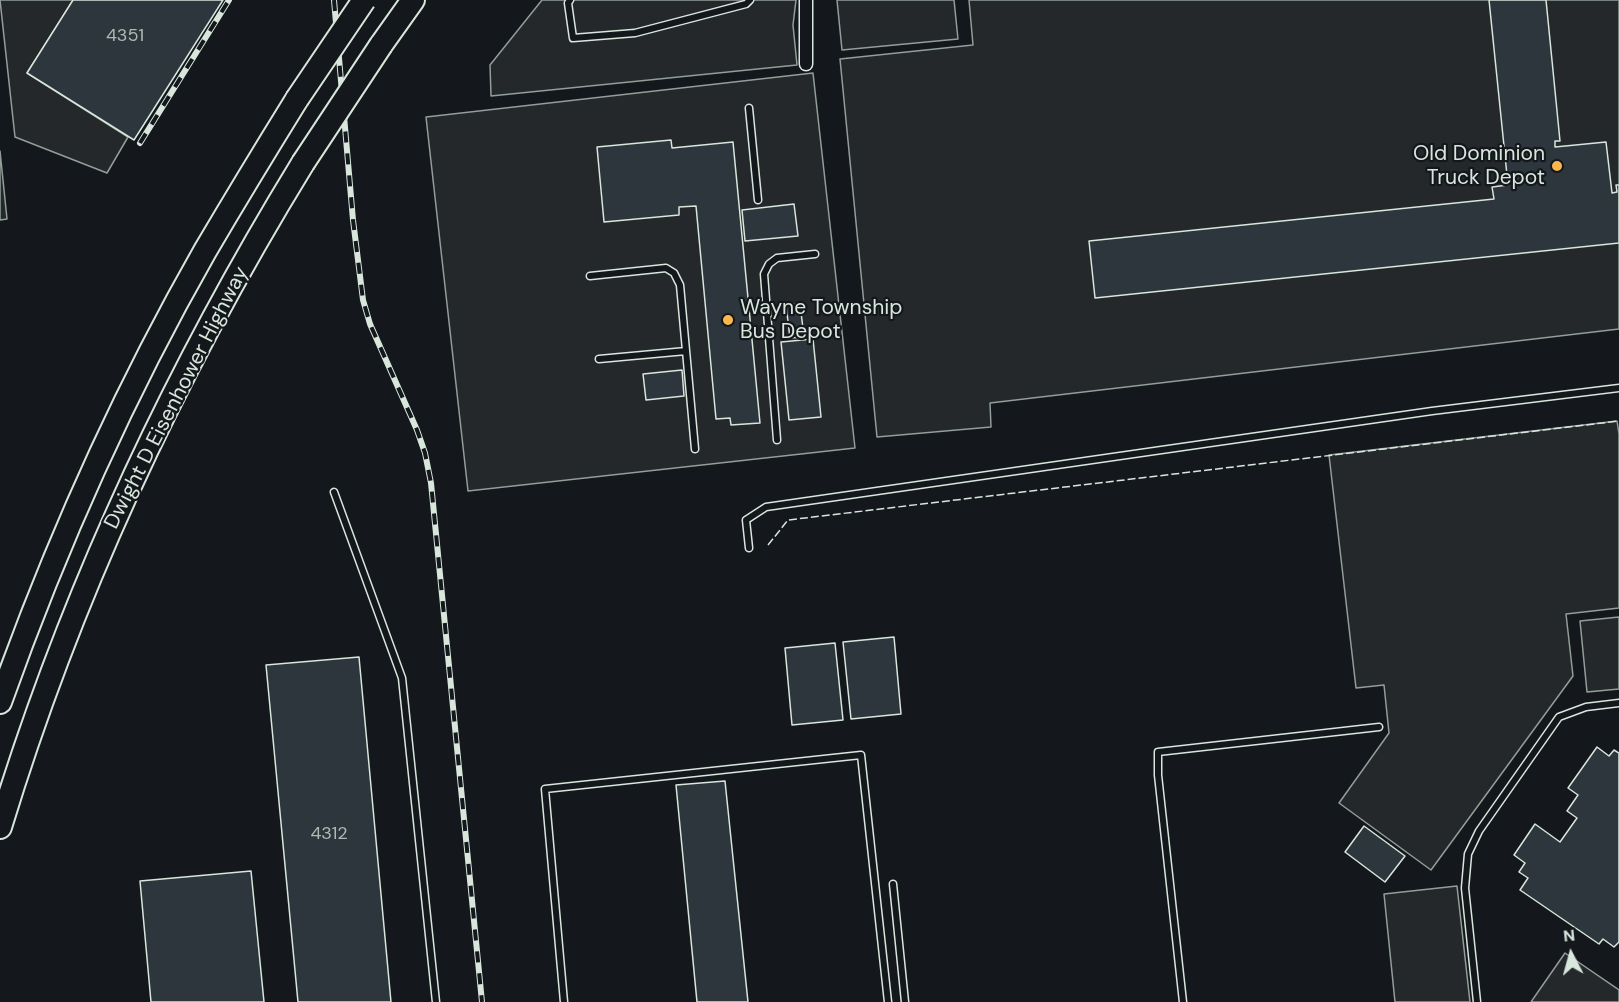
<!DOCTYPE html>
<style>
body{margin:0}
#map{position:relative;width:1619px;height:1002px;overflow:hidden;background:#14181c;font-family:"DM Sans",sans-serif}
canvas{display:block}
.north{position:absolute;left:1541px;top:924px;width:60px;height:60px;-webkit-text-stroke:4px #14181c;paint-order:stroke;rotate:354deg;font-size:16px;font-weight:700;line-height:24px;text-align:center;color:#d8e6dc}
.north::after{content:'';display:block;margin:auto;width:21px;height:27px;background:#d8e6dc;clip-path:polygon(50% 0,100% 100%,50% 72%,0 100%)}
</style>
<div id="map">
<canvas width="1619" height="1002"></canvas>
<div class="north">N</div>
</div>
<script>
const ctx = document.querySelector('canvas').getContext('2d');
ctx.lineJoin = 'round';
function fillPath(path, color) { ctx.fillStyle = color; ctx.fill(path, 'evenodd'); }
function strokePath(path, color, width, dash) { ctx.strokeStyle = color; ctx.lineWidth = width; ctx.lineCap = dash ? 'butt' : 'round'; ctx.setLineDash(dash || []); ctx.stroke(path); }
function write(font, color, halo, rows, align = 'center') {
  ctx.font = font + ' "DM Sans",sans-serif'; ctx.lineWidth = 4.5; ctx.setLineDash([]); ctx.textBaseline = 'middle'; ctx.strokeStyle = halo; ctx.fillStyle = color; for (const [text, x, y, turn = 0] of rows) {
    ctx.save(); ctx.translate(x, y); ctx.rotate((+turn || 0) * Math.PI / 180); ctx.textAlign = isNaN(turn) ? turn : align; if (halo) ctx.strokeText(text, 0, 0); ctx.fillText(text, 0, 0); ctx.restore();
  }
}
const parking = new Path2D(`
 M0,0H73L27,73L128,137L107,173L15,137Z
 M542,0H796L793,25L797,65L491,96L490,65Z
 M837,0H954L958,39L842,50Z
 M969,0H1619V329L990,403L991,427L877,437L840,59L973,45Z
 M813,73L855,448L468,491L426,117Z
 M0,151L7,219L0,220Z
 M1617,421L1619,434V608L1566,614L1573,676L1431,870L1339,803L1389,733L1384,685L1356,688L1329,455Z
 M1619,617V689L1587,692L1580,621Z
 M1457,886L1470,1002H1395L1384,894Z
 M1565,953L1619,990V1002H1531Z`);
const building = new Path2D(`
 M73,0H223L134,140L27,73Z
 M1489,0H1546L1560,141H1555V147L1606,142L1612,193L1617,192L1616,185H1619V243L1095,298L1089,241L1494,199L1492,187L1508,185Z
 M671,140L672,148L733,142L760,423L731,425L730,418L716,419L696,206L679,207V215L604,222L597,147Z
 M794,204L798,236L745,241L742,210Z
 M800,304L804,337L790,338L786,305Z
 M813,339L821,417L789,420L781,342Z
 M682,370L684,396L646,400L643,374Z
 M894,637L901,714L851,719L843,642Z
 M835,643L843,720L792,725L785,648Z
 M359,657L391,1002H298L266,665Z
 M1597,747L1609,756L1614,750L1619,753V942L1614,947L1603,939L1599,944L1520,890L1528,878L1519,872L1525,863L1514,855L1535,824L1560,842L1577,818L1567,811L1578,795L1568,788Z
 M725,781L748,1002H697L676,785Z
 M1364,826L1405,856L1385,882L1345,852Z
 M251,871L264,1002H151L140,881Z`);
const lane = new Path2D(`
 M570,0L568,3L573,38L635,33L746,4L750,0
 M749,108L758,200
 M590,276L666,268L674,273L680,285L695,449
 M599,359L686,351
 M777,440L764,274L769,264L777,258L815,254
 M334,492L402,678L436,1002
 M749,548L746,520L766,507L1432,411L1619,388
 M893,884L905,1002
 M564,1002L545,789L861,755L888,1002
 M1183,1002L1158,775V752L1379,727
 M1477,1002L1465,888L1468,854L1479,831L1559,717L1586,707L1619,703`);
const street = new Path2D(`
 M806,64V0`);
const highway = new Path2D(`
 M381,45L413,0
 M0,702C55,547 124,393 205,251C235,200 266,149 297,99
 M0,827C71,593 176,370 303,163`);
const rail = new Path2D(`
 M334,0L353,220L363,300L370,324L417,430L425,453L431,483L482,1002
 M140,143L229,0`);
const highwayBridge = new Path2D(`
 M297,99L364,0
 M303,163L381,45`);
const fence = new Path2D(`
 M768,545L788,520L1619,421`);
const markers = [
 [1557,166,6,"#ffb74d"],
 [728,320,6,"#ffb74d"]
];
const numberNames = [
 ["4351",125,36],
 ["4312",329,834]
];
const poiNames = [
 ["Old Dominion",1545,154],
 ["Truck Depot",1545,178],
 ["Wayne Township",740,308,"left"],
 ["Bus Depot",740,332,"left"]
];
const streetNames = [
 ["Dwight D Eisenhower Highway",177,398,-63]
];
fillPath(parking, '#24282b');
strokePath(parking, '#939e99', 1.5);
fillPath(building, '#2c363c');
strokePath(building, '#d8e6dc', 1.5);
strokePath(lane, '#d8e6dc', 9);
strokePath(street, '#d8e6dc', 15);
strokePath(highway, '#d8e6dc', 26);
strokePath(lane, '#14181c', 6);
strokePath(street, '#14181c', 12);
strokePath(highway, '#14181c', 22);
strokePath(rail, '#d8e6dc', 6);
strokePath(rail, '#14181c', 4, [11]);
strokePath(highwayBridge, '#d8e6dc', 26, []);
strokePath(highwayBridge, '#14181c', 22);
strokePath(fence, '#d8e6dc', 1.5, [8, 3]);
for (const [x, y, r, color] of markers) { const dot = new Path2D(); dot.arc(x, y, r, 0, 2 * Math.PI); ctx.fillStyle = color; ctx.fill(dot); strokePath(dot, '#14181c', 2); }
write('18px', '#adbab4', null, numberNames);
write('21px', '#d8e6dc', '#14181c', poiNames, 'right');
write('21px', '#d8e6dc', '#14181c', streetNames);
</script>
